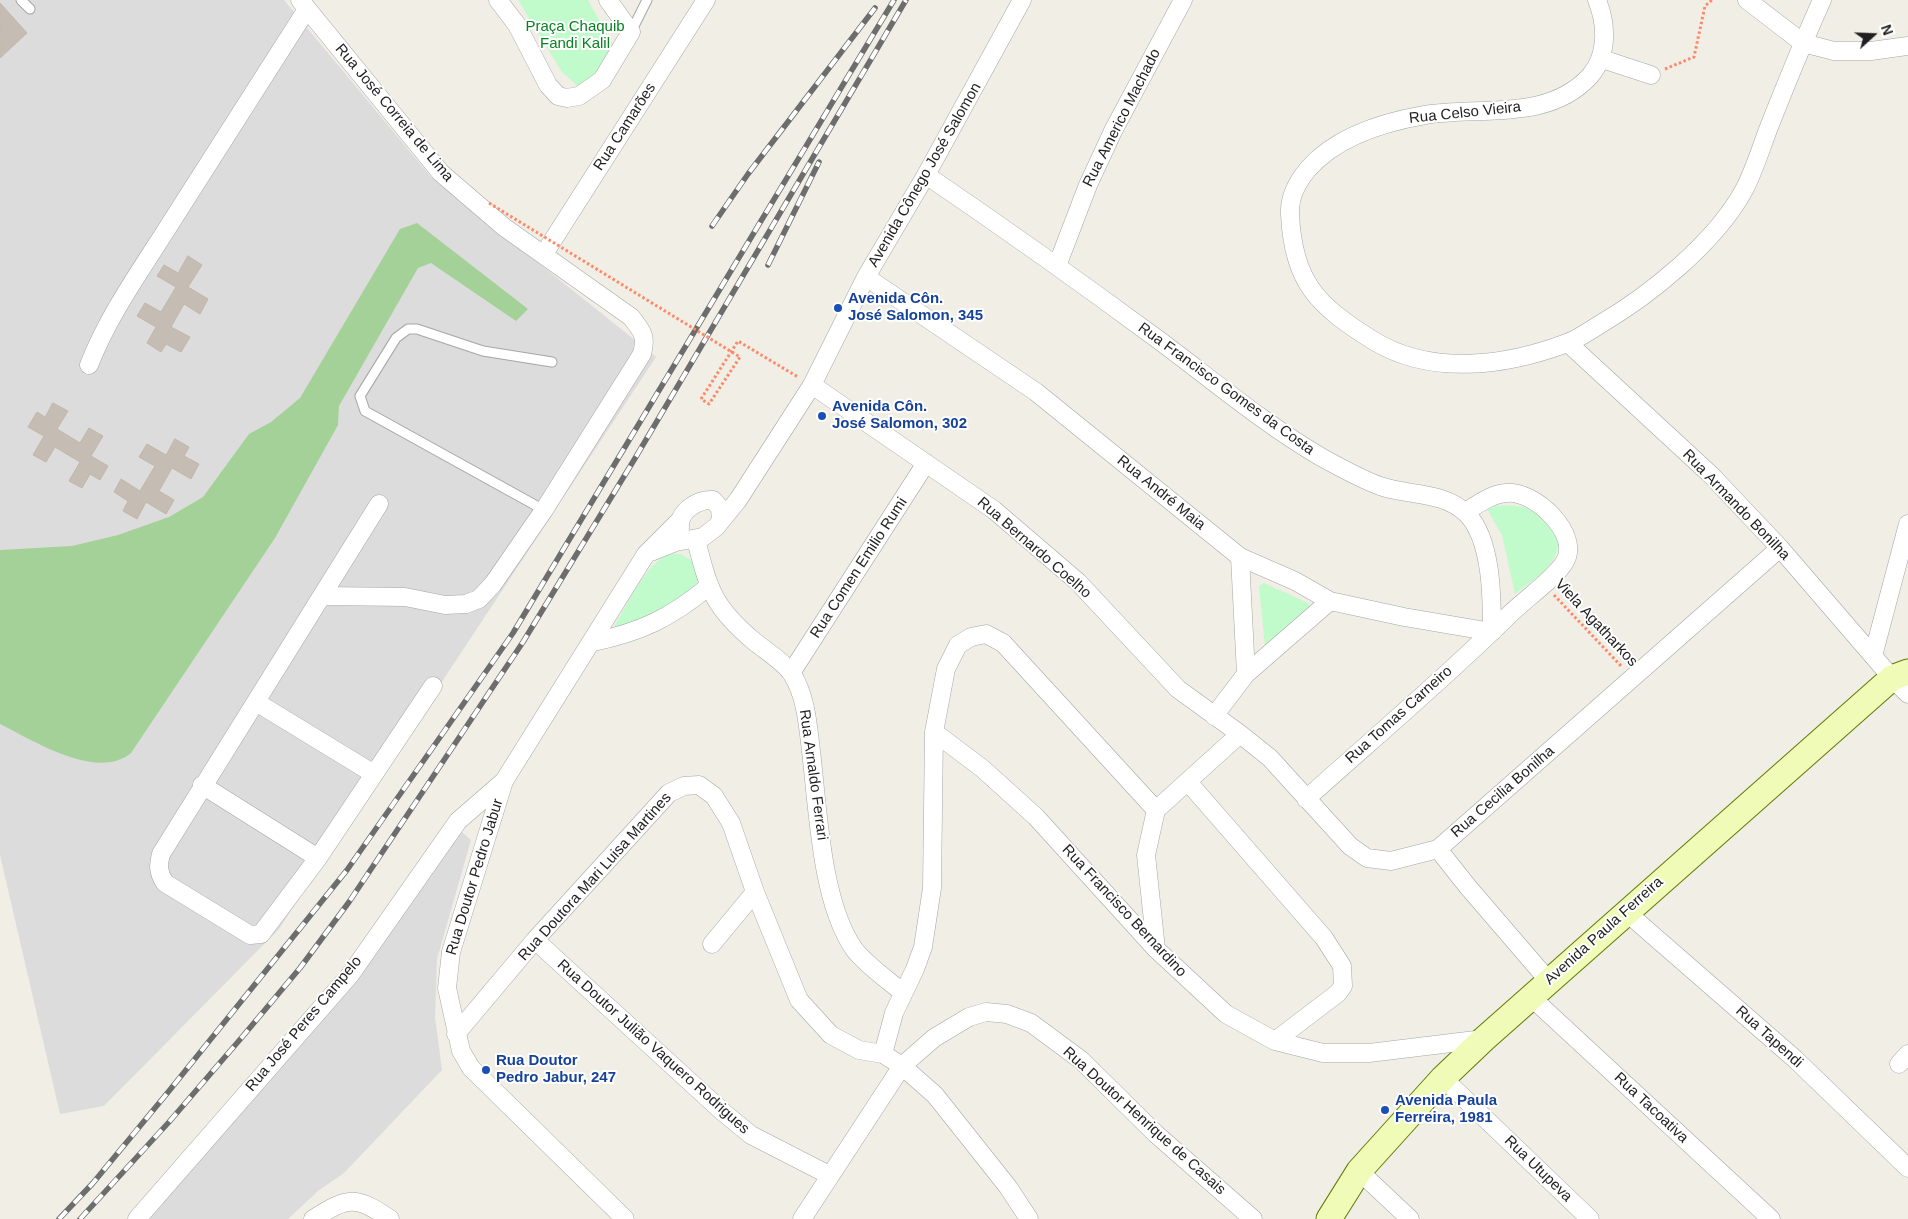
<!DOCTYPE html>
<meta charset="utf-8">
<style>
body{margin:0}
#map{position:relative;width:1908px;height:1219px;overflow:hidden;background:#f0eee5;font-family:Arial,sans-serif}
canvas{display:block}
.north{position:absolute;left:1848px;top:10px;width:50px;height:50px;-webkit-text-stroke:4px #fff;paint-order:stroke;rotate:70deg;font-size:14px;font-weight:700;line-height:20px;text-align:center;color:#1f1f1f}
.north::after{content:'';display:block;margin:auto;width:18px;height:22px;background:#1f1f1f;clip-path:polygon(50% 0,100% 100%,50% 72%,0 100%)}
</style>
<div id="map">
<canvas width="1908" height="1219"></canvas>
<div class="north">N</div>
</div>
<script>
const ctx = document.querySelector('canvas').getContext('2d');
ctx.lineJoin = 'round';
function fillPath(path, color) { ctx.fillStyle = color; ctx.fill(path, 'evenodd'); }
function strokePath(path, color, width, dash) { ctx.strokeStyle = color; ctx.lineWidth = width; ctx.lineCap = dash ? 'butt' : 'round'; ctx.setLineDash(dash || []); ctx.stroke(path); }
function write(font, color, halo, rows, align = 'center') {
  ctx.font = font + ' Arial,sans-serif'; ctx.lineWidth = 4; ctx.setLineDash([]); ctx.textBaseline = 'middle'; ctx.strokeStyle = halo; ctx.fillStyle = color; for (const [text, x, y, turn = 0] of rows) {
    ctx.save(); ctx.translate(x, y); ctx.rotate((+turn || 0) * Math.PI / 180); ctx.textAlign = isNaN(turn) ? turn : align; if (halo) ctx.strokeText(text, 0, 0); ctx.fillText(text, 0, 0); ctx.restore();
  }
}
const residential = new Path2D(`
 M0,0H284L431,177L656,357L279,929L104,1106L60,1114L0,855Z
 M462,832L471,840L437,959L435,1017L442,1070L344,1173L318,1191L288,1219H150L327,1008Z`);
const forest = new Path2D(`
 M417,223L528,309L516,321L431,263L418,268L339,406L338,425L275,538L131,753C97,781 34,741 0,724V550L72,546L118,535L169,517L203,497L249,434L271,422L300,398L400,229Z`);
const park = new Path2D(`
 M518,0H588L615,49L599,75L580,88L562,72Z
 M1490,506C1529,504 1534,507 1558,538C1560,566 1535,578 1515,594L1502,535L1487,509Z
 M669,554H681L693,561L699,580C683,613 642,621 610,634C624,611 645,563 669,554Z
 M1264,583L1308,603L1310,608L1265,647L1259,586Z`);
const building = new Path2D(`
 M0,3L27,33L0,58Z
 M188,256L202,265L188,287L208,299L200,314L184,304L171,327L190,337L181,352L166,344L161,352L147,343L156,327L137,316L145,303L161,312L176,287L157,276L164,265L178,273Z
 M53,403L68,411L57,429L80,443L89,428L103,436L91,456L108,466L100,480L90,474L82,488L69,481L80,462L55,447L46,462L33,455L44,436L28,427L37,412L45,417Z
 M175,439L189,447L184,456L199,464L191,479L172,468L159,491L174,500L166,514L146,502L137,519L123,511L128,501L114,492L121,479L140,491L155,466L139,457L147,444L166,455Z`);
const path = new Path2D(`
 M1665,69L1694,57L1705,6L1712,0
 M701,399L738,341L798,377
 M1554,595L1622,667`);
const lane = new Path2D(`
 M21,0L30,9
 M631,32L647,0
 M544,510L365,411L360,396L396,338L408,329H417L483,351L552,362`);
const street = new Path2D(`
 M300,0L441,173L504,227L631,317C642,331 647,336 642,354L544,510L493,584L479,599L466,604L445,605L405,597L323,596
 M498,0L517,25L548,85L558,96L567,98L579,96L602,80L631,32L608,0
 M1597,0C1607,25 1608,55 1590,76C1548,122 1480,106 1425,115C1384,122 1336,137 1308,169C1298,181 1289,197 1290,214C1293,283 1318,306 1374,341C1432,376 1506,366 1567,343C1578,339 1589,331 1599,325C1650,295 1715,243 1744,190C1754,171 1761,148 1769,127C1786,84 1803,42 1822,0
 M1747,0L1803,43L1834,51H1871L1908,46
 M1602,59L1651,75
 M926,175C1004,228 1080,282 1156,338C1210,378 1263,423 1321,457C1339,467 1361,479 1380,486C1409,496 1444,491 1467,514C1492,540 1492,598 1492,632
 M544,254L706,0
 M1057,266L1088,185L1113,131L1183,0
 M866,277L1036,392L1240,557L1295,581L1330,601L1404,617L1492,632
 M1568,343L1711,475L1780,548L1892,678L1908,694
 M89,365C109,314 141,270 170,224C216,152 261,80 307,9
 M812,385L994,510L1078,582L1178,689L1240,734L1270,758L1350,846L1367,858L1391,861L1438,849L1780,548
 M379,504L161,854C158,865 158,873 165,883L250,935L261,934L318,858L433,686
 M680,528C678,511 698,499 713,500L720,508L721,521
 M696,540C709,590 713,607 755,642C766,651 784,662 792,674C806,696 808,726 811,751C818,809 821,902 854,949C865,964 888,980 902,992
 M651,552L676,542L703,537L716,527L738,500L812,385L866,277L926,175L1022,0
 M1240,557L1246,674
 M593,642C641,632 670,618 708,587
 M1873,656L1908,524
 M791,673L926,463
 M256,702L374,774
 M1214,716L1246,674L1330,601
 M934,732L983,769L1036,817L1156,949L1226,1014L1275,1041L1323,1053H1369L1484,1039
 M1188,782L1324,938L1342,966L1343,986L1338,993L1275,1041
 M202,785L318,858
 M1306,799C1374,738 1444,679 1509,615C1524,600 1553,580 1564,563C1583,535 1533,489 1506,493C1491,494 1477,505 1465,512
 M1438,849L1468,887L1548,980
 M1625,911L1795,1059L1908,1168
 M535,940L723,1112L751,1135L829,1175
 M712,944L755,892
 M1156,949L1146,855L1156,810L1240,734
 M1531,997L1771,1219
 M456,1034L535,940L669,793L684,786L699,785L714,796L731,823L755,892L799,1000L831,1035L859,1050L883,1054L902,1066L935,1095L1008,1187L1029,1219
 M883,1054L894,1013L915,969L923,947L932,888L934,732L946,669L958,645L971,637L986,634L1003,643L1156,810
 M1899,1064L1908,1054
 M1443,1078L1590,1219
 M1359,1171L1410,1219
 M137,1219L350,975L458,821L504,781
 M313,1219C348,1197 355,1195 390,1219
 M625,1219L471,1068L461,1051L447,988L451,952L504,781L646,554L681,519
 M802,1219L902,1066L934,1038L969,1017L986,1012L1007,1014L1031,1023L1081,1060L1156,1134L1253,1219`);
const secondary = new Path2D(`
 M1329,1219L1359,1171L1443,1078L1484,1039L1892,678L1908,672`);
const rail = new Path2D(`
 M712,226L748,174L875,8
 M768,265L819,162
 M59,1219L93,1183L169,1091L347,870L513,633L894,0
 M80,1219L169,1122L243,1036L300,968L349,902L523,642L634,460L906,0`);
const pathBridge = new Path2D(`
 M489,203L740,357L709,404L701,399`);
const markers = [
 [838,308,5,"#1a4fb4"],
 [822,416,5,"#1a4fb4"],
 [486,1070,5,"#1a4fb4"],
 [1385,1110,5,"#1a4fb4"]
];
const parkNames = [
 ["Praça Chaquib",575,27],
 ["Fandi Kalil",575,44]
];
const streetNames = [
 ["Rua José Correia de Lima",394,113,50],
 ["Rua Celso Vieira",1465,113,-6],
 ["Rua Americo Machado",1122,118,-63],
 ["Rua Camarões",625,127,-57],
 ["Avenida Cônego José Salomon",925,175,-60],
 ["Rua Francisco Gomes da Costa",1226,389,36],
 ["Rua André Maia",1161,493,39],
 ["Rua Armando Bonilha",1736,505,46],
 ["Rua Bernardo Coelho",1034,548,41],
 ["Rua Comen Emilio Rumi",859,568,-57],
 ["Viela Agatharkos",1596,623,47],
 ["Rua Tomas Carneiro",1399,715,-42],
 ["Rua Arnaldo Ferrari",813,775,82],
 ["Rua Cecilia Bonilha",1503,792,-41],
 ["Rua Doutor Pedro Jabur",475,877,-73],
 ["Rua Doutora Mari Luisa Martines",595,877,-48],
 ["Rua Francisco Bernardino",1124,911,47],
 ["Avenida Paula Ferreira",1604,931,-42],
 ["Rua José Peres Campelo",304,1024,-50],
 ["Rua Tapendi",1769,1037,42],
 ["Rua Doutor Julião Vaquero Rodrigues",653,1047,42],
 ["Rua Tacoativa",1651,1108,43],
 ["Rua Doutor Henrique de Casais",1144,1121,42],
 ["Rua Utupeva",1538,1169,44]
];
const transitNames = [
 ["Avenida Côn.",848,299],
 ["José Salomon, 345",848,316],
 ["Avenida Côn.",832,407],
 ["José Salomon, 302",832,424],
 ["Rua Doutor",496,1061],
 ["Pedro Jabur, 247",496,1078],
 ["Avenida Paula",1395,1101],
 ["Ferreira, 1981",1395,1118]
];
fillPath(residential, '#dddcdc');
fillPath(forest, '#a3d198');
fillPath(park, '#c1fbcc');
fillPath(building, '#c5bdb4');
strokePath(building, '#c2b6a7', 1);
strokePath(lane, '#a6a6a6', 11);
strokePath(street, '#a6a6a6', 19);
strokePath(secondary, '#607b01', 27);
strokePath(path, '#fe8868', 3, [2.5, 2.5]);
strokePath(lane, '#fff', 9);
strokePath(street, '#fff', 18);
strokePath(secondary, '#f1fbb8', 25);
strokePath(rail, '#6d6d6d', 5.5);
strokePath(rail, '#fff', 4, [11]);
strokePath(pathBridge, '#fe8868', 3, [2.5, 2.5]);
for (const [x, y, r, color] of markers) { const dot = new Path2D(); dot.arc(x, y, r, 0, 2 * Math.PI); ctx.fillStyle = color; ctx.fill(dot); strokePath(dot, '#fff', 2); }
write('15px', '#088220', '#fff', parkNames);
write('15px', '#1f1f1f', '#fff', streetNames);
write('bold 15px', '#164399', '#fff', transitNames, 'left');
</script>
